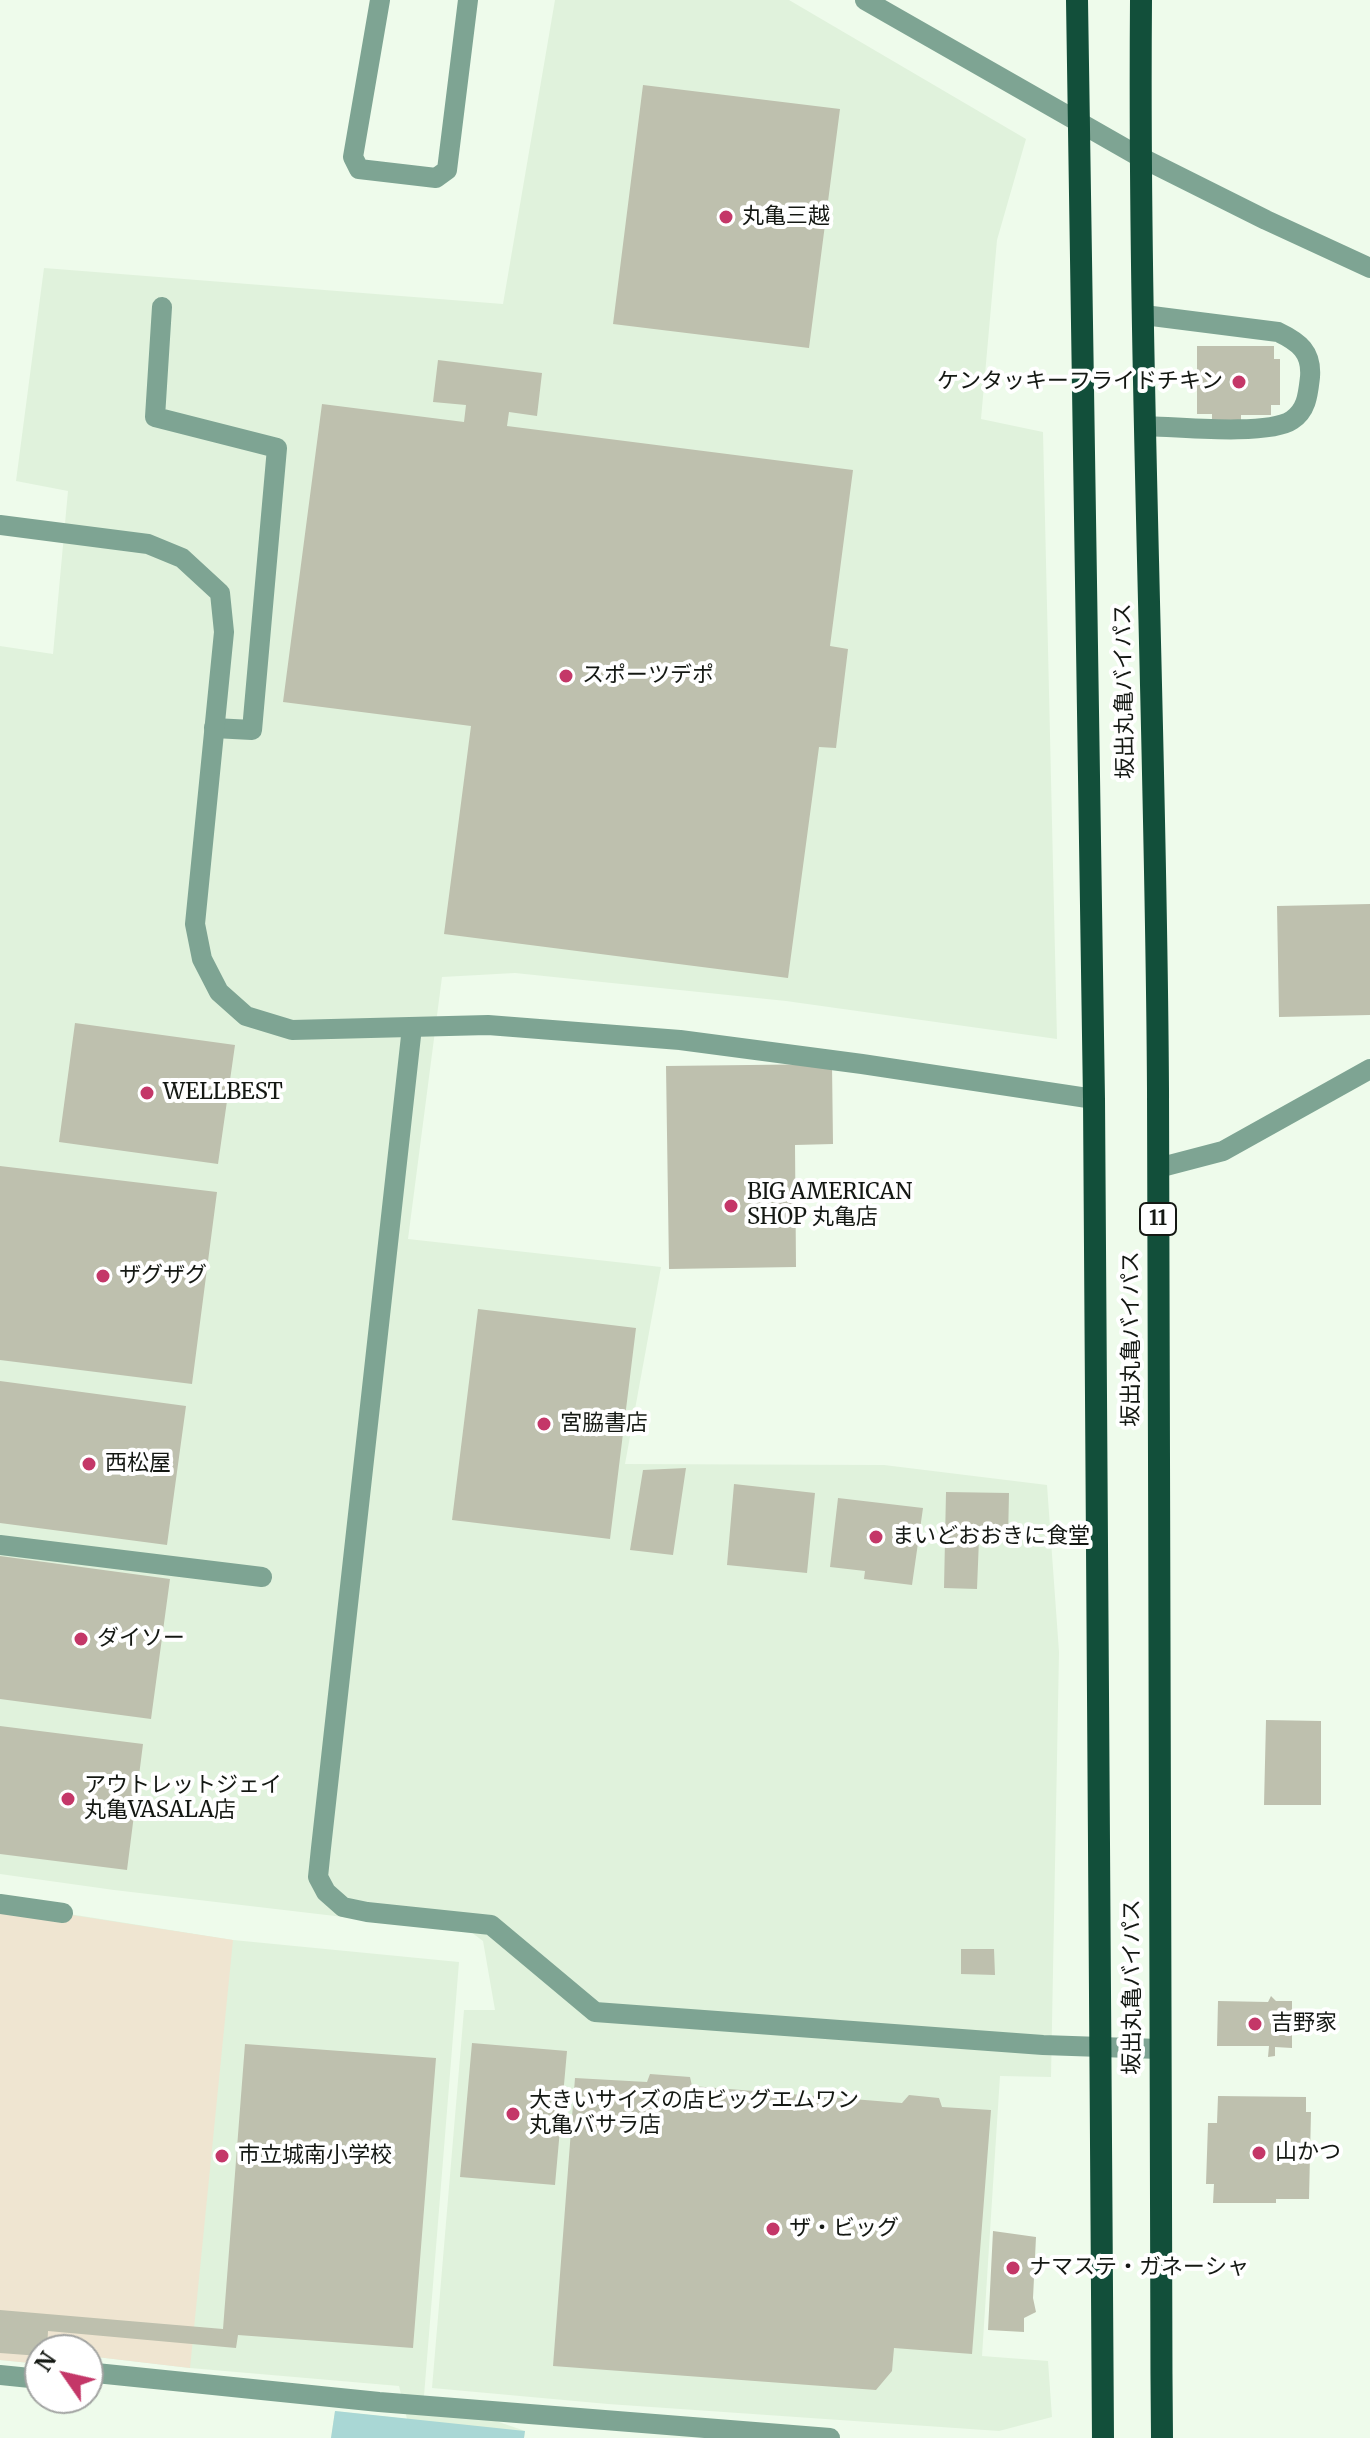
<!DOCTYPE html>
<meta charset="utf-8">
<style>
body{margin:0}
#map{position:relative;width:1370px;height:2438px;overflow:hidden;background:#eefbeb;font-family:Merriweather,serif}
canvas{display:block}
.north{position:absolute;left:24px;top:2334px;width:80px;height:80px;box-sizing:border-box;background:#fff;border:2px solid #a1a3a1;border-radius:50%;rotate:304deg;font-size:22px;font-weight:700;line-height:32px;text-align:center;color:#141813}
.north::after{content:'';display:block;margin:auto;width:28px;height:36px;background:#c43768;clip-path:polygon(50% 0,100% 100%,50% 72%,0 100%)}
</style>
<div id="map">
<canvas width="1370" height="2438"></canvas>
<div class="north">N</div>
</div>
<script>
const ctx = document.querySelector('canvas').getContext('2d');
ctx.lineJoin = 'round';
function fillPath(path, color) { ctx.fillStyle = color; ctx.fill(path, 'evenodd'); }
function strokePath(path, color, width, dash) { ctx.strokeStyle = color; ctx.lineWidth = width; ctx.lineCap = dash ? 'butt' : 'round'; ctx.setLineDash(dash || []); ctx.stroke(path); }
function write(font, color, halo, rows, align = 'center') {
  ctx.font = font + ' Merriweather,"Noto Sans JP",serif'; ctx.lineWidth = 8; ctx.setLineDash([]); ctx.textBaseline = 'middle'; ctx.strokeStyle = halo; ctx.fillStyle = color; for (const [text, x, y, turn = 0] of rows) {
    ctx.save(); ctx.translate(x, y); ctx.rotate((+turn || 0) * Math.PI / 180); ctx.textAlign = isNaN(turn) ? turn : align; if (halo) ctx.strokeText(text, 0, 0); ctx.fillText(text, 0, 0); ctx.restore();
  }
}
const built = new Path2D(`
 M555,0H789L1026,139L997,240L981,419L1043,432L1057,1039L786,1001L515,973L442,977L408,1239L661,1267L625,1464L884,1465L1047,1485L1059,1652L1051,2077L1000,2076L982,2356L1048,2361L1052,2417L999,2431L608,2404L432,2388L464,2010H495L483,1941L471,1932L114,1890L0,1874V646L53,654L68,491L16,481L44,268L503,304Z
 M63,1913L233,1940L459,1962L424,2396L525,2431L524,2438H331L335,2411L407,2419L399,2386L190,2368L88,2356V2350H40V2364L0,2360Z`);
const green = new Path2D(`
 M0,1904L233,1940L190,2368L88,2356V2350H40V2364L0,2360Z`);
const water = new Path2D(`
 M335,2411L525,2431L524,2438H331Z`);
const building = new Path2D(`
 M643,85L840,109L809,348L613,324Z
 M1197,346H1274V359H1280V405H1271V415H1241V426H1212V414H1197Z
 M438,360L542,373L537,416L509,412L507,426L853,470L830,646L848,649L836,748L819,747L788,978L444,934L471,726L283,702L322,404L464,422L466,405L433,402Z
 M1370,904V1015L1279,1017L1277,906Z
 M75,1023L235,1045L218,1164L59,1142Z
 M832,1064L833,1144L795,1145L796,1267L669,1269L666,1066Z
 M0,1166L217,1192L192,1384L0,1360Z
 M478,1309L636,1328L610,1539L452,1520Z
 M0,1381L186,1406L167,1545L0,1523Z
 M686,1468L673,1555L630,1550L643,1470Z
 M734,1484L815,1493L807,1573L727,1565Z
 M946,1492L1009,1493L1008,1540L979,1539L977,1589L944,1588Z
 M838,1498L923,1508L912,1585L864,1579L865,1571L830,1567Z
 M0,1556L170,1579L151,1719L0,1699Z
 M1266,1720L1321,1721V1805H1264Z
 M0,1726L143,1744L127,1870L0,1854Z
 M961,1949H994L995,1975L961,1974Z
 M1271,1996L1276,2001H1292V2048L1275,2047V2056L1268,2057L1269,2046H1217L1218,2001L1268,2002Z
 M472,2043L567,2051L555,2185L460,2177Z
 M245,2044L436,2058L413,2348L238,2335L236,2348L48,2331L47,2350H40V2356L0,2353V2310L223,2329Z
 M650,2074L690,2077L692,2086L902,2103L909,2095L939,2098L942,2107L991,2110L972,2354L894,2348L892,2371L876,2390L553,2366L575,2078L647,2082Z
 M1218,2096L1306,2097V2112H1311L1309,2199H1276V2203H1213L1214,2184H1206L1208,2123H1217Z
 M993,2231L1036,2237L1033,2298L1036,2312L1024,2318V2332L988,2330Z`);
const service = new Path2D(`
 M162,307L155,417L277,448L252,730L214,728
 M1144,315L1278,332C1299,342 1312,352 1310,377C1308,394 1307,410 1292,420C1269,436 1177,427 1146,426
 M0,1545L262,1577`);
const minor = new Path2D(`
 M380,0L353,157L359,169L436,178L447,170L468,0
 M865,0L1140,157L1266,220L1370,268
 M0,525L148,544L182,558L220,593L224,632L195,924L202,959L219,992L246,1016L292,1030L488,1025L680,1040L862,1064L1094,1099
 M412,1027L321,1848L318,1877L326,1892L343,1907L367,1912L491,1925L595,2012L1043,2045L1159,2049
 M1158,1168L1223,1151L1370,1069
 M0,1904L63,1913
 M0,2375L40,2379
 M88,2376L96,2373L379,2402L830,2438`);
const trunk = new Path2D(`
 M1077,0L1094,1099L1103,2438
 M1141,0C1138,363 1156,727 1158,1090C1161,1540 1158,1989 1162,2438`);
const markers = [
 [726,217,8,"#c43768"],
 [1239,382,8,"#c43768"],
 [566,676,8,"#c43768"],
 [147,1093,8,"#c43768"],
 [731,1206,8,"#c43768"],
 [103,1276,8,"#c43768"],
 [544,1424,8,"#c43768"],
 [89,1464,8,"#c43768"],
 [876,1537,8,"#c43768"],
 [81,1639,8,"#c43768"],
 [68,1799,8,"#c43768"],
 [1255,2024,8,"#c43768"],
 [513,2114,8,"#c43768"],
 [1259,2153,8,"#c43768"],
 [222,2156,8,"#c43768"],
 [773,2229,8,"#c43768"],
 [1013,2268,8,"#c43768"]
];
const shields = [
 [1158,1219,36]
];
const shieldNames = [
 ["11",1158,1219]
];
const poiNames = [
 ["丸亀三越",742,217],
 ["ケンタッキーフライドチキン",1223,382,"right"],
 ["スポーツデポ",582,676],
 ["WELLBEST",163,1093],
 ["BIG AMERICAN",747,1193],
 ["SHOP 丸亀店",747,1218],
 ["ザグザグ",119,1276],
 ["宮脇書店",560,1424],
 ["西松屋",105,1464],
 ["まいどおおきに食堂",892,1537],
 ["ダイソー",97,1639],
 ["アウトレットジェイ",84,1786],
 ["丸亀VASALA店",84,1811],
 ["吉野家",1271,2024],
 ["大きいサイズの店ビッグエムワン",529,2101],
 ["丸亀バサラ店",529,2126],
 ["山かつ",1275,2153],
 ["市立城南小学校",238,2156],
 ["ザ・ビッグ",789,2229],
 ["ナマステ・ガネーシャ",1029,2268]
];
const streetNames = [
 ["坂出丸亀バイパス",1125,691,-91],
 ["坂出丸亀バイパス",1132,1339,-90],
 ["坂出丸亀バイパス",1133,1987,-90]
];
fillPath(built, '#e0f2dc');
fillPath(green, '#efe5d1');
fillPath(water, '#a9d7d5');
fillPath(building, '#bec0ae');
strokePath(service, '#7ea493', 20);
strokePath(minor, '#7ea493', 20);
strokePath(trunk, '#124f3a', 22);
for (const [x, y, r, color] of markers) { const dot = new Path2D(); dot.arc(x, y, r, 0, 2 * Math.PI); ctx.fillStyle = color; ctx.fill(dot); strokePath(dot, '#fff', 3); }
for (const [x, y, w] of shields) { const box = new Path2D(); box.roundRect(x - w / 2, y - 16, w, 32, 6); ctx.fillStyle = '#fff'; ctx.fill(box); strokePath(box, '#141813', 2); }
write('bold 20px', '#141813', null, shieldNames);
write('22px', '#141813', '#fff', poiNames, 'left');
write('22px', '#141813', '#fff', streetNames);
</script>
